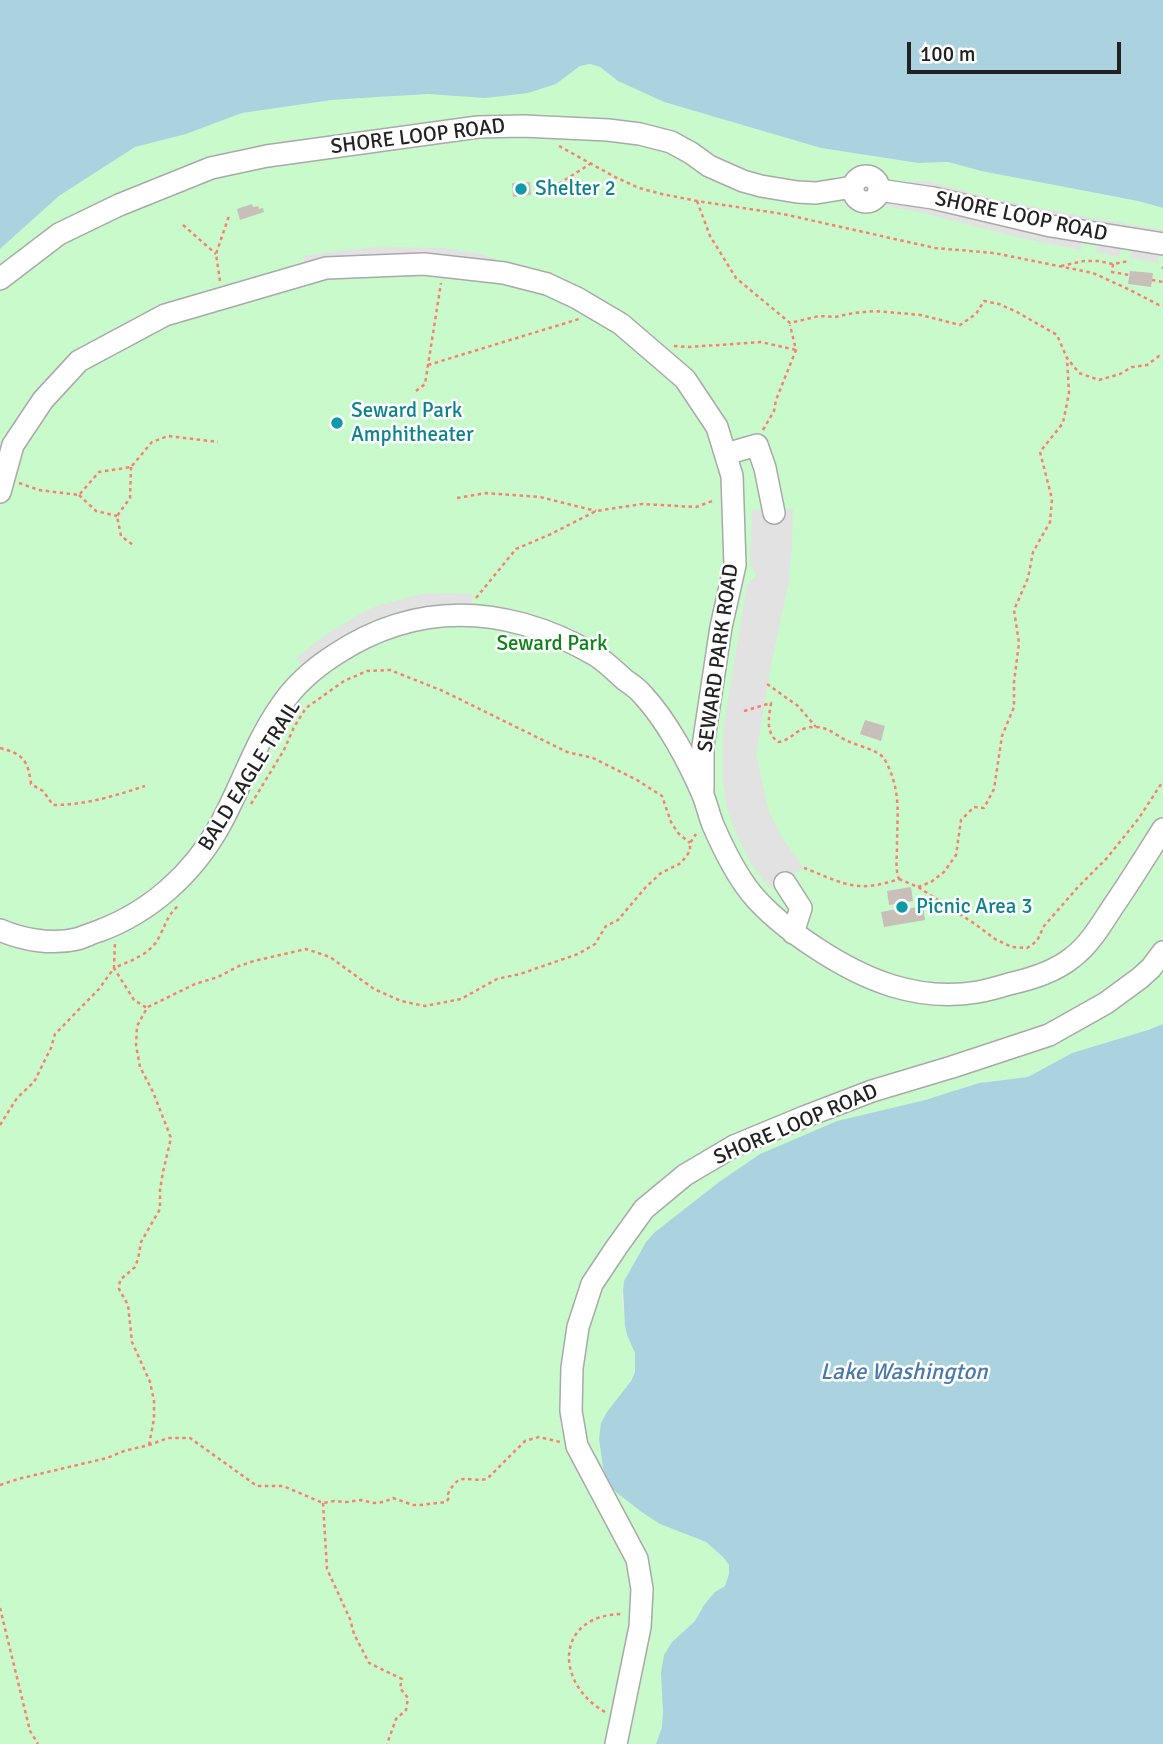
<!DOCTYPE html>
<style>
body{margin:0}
#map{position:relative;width:1163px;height:1744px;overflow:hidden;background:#f2efe9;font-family:Signika,sans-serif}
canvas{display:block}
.scale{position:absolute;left:907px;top:42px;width:214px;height:32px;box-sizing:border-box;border:4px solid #222;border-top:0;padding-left:9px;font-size:21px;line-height:24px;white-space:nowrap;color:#222;-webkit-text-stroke:5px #fff;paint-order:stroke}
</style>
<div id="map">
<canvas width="1163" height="1744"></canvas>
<div class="scale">100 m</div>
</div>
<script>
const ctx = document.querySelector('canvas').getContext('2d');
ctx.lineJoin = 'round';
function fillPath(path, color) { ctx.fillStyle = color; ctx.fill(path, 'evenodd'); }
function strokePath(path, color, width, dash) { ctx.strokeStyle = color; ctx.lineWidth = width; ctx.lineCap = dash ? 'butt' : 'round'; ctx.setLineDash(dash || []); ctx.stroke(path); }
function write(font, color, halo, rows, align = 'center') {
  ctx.font = font + ' Signika,sans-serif'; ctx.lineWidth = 5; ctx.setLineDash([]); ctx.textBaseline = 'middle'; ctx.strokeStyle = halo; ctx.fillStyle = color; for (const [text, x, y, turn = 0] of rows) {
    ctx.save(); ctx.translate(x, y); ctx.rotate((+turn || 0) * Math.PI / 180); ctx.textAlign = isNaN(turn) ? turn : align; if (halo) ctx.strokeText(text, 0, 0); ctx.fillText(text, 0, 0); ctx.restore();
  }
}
const park = new Path2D(`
 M590,63L600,67L618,81L664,102L821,148L918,163L948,162L981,171L1138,201L1163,208V1024L1148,1030L1072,1053L1028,1077L979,1083L925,1100L837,1121L760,1154L719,1182L655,1232L646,1242L624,1281L622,1296L627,1335L635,1353V1372L599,1439L603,1468L617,1493L660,1524L706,1542L723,1557L729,1565V1574L725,1586L704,1605L695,1621L672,1642L662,1727L656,1744H0V249L59,196L135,147L186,134L242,113L332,100L556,84L580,66Z`);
const parking = new Path2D(`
 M928,181L995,199L994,205L1001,206L1003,201L1088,217L1087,223L1092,224L1093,218L1163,230L1158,263L1130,258L1131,248L1121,246L1119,257L1096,252L1098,242L1083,239L1081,250L1016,237L919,212L884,206L887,183Z
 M379,247L444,248L476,253L496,259L493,267L307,266L303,256L352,249Z
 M793,509L792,543L789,581L771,665L756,755L769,812L781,836L804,868L769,888L750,862L736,833L727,809L723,782V731L747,584L757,575L750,564L752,510Z
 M449,593L473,594L471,606L428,608L397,612L370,622L343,635L303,667L296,658L324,636L365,611L382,604L421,594Z`);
const water = new Path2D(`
 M0,0H1163V208L1138,201L981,171L948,162L918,163L821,148L664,102L618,81L600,67L590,64L580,66L556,84L528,93L485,98L428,94L377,97L332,100L242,113L186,134L135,147L59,196L0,249Z
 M1163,1024V1744H656L662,1727L663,1712L661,1673L664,1655L672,1642L695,1621L704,1605L715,1592L725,1586L729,1574V1565L723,1557L706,1542L660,1524L643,1513L617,1493L608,1483L603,1468L599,1439L601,1423L607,1412L631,1381L635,1372V1353L627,1335L625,1325L623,1290L624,1281L646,1242L655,1232L719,1182L760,1154L837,1121L925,1100L979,1083L1028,1077L1072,1053L1148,1030Z`);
const building = new Path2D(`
 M530,182L531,195L513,197L512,183Z
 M252,204L253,207L258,206L259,209L263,208L264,212L240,220L237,209Z
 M1130,271L1153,273L1151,287L1128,284Z
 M865,720L885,726L881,741L860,734Z
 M911,887L913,901L906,902L907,909L923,906L925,920L884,927L881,912L897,909L896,904L889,905L887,891Z`);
const path = new Path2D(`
 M559,146L615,177L639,188L662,194L697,201L783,214L935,248L994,253L1093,273L1128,289L1159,305H1163
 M857,170L864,169L877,174
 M539,190L557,185L590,164
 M697,201L710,236L736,278L790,323L819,316L835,317L854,313L875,311L921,315L960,325L976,314L984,301L999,304L1017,312L1057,335L1067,358L1079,373L1099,380L1120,374L1132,367L1147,365L1159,356L1163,357
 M183,225L216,254
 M1113,264L1112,272L1129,275
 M1061,266L1084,261H1098L1113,264L1129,261
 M1162,267L1163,268
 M1152,280L1163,282
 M220,281L216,254L229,216
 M674,346L689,347L761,342L796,350
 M428,365L579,319
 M416,391L425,384L441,283
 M763,430L774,411L776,400L796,350L790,325
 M131,467L130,498L117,516L121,536L133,545
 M19,483L39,490L79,495L99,472L131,467L152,442L168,436L218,442
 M79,495L96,511L117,516
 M457,498L486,493L540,497L596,511
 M476,598L516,549L551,534L596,511L642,504L696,507L715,500
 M767,684L798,706L816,727
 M744,711L771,703C769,717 765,732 778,742C792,741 796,726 816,727C829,727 839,738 850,742C861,747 875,749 884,758C885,760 888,766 889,768C901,796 897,817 897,847C897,858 895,869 899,879
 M0,748C23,754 28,760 31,784L43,791L53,805C86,805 114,796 145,786
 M251,804L284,750L294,727L306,708L344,681L367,671L390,670L443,691L567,752L593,758L637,780L662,796L671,822L678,833L690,843
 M804,868C821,874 841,885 859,886C872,887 887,883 899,879
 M899,879L918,887L975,924L995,939L1012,947L1027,948L1037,941L1044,926L1078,887L1107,858L1139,818L1163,781
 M918,887L931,882L944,872L956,855L961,820L974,807L984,808L994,789L1002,736L1014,707V682L1019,643L1014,610L1028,578L1033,552L1050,522L1052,499L1040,452L1063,423L1069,393L1067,358
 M148,1007L195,984L218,977L239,966L254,961L306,949L330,957L374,989L401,1001L425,1006L461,999L497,979L520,974L578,954L595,944L606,926L618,920L645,888L661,873L681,863L690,851V843L696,834
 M0,1125L17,1098L34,1082L51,1048L55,1034L99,989L114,968L115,942
 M149,1445L154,1419V1401L150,1382L132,1342L128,1305L119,1289L120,1280L135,1267L138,1259L141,1242L160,1209V1190L163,1172L171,1138L153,1092L140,1067L136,1045L137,1026L147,1008L134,1000L114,968C132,960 152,954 160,935C167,922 167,916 178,906
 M0,1485L18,1479L107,1458L124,1451L149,1445L168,1438H190L257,1486H283L323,1503L334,1501L346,1502L361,1500L374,1503L384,1502L393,1498L413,1505H420L446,1502L449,1498L448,1494C460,1470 466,1483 487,1479L525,1441L539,1437L560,1442
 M323,1503L327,1569L350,1619L354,1634L369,1663L402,1679L400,1688L408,1698L406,1710L396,1719L387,1744
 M0,1608L30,1731L38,1744
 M605,1712C554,1683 555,1615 622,1614`);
const minor = new Path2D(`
 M853 189a13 13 0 1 1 26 0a13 13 0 1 1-26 0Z
 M879,190L933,198L1051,226L1163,244
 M0,279L59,234L119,205L211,168L267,156L478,127L523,126L608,130L640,134L671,142L691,153L709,166L743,181L761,186L797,192L816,193L853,187
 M726,454L757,445L765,468L774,513
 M0,492L13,445L43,400L79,361L165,315L326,268L424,264L504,273L547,284L577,298L621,324L685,379L717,427L732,476L735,565L721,627L703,746V790
 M785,883L801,908L793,933
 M0,930C23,940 52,945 77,939C84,937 92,933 99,931C150,912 193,874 220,825C241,787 255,743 280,707C295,684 314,668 336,654C394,616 457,606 523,624C548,631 573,642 595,655C606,662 615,671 625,680C631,684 638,689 643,695C667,721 689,762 703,795C707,805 709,815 713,825C723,848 735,873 751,893C769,915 793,933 816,948C866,981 918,1002 978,992C989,990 999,987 1009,984C1031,979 1055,972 1073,957C1089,945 1101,925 1112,908C1130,882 1146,856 1163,829
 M616,1744L640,1627L642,1589L637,1559L577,1446L571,1411L572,1368L578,1327L592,1284L616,1248L644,1209L685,1175L734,1146L804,1117L872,1091L952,1067L1049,1035L1106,1003L1140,978L1151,968L1163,952`);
const markers = [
 [521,189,7,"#0f9aa8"],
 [337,423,7,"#0f9aa8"],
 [902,907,7,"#0f9aa8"]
];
const streetNames = [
 ["SHORE LOOP ROAD",418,137,-7],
 ["SHORE LOOP ROAD",1021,217,12],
 ["SEWARD PARK ROAD",719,658,-82],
 ["BALD EAGLE TRAIL",250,776,-58],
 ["SHORE LOOP ROAD",796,1125,-23]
];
const cultureNames = [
 ["Shelter 2",535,189],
 ["Seward Park",351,411],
 ["Amphitheater",351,435],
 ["Picnic Area 3",916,907]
];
const parkNames = [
 ["Seward Park",552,644]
];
const waterNames = [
 ["Lake Washington",904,1373]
];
fillPath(park, '#c8facc');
fillPath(parking, '#e2e2e2');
fillPath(water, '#aad3df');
fillPath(building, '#c7bfb8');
strokePath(minor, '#a9a9a9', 24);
strokePath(path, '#fa8072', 2.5, [3.5, 3.5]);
strokePath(minor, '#fff', 21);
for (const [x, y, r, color] of markers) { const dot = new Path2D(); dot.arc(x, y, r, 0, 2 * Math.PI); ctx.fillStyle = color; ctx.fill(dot); strokePath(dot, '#fff', 2.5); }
write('21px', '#222', '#fff', streetNames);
write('21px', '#0d838f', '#fff', cultureNames, 'left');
write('21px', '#0c8416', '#fff', parkNames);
write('italic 23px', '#4a7aab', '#fff', waterNames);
</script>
